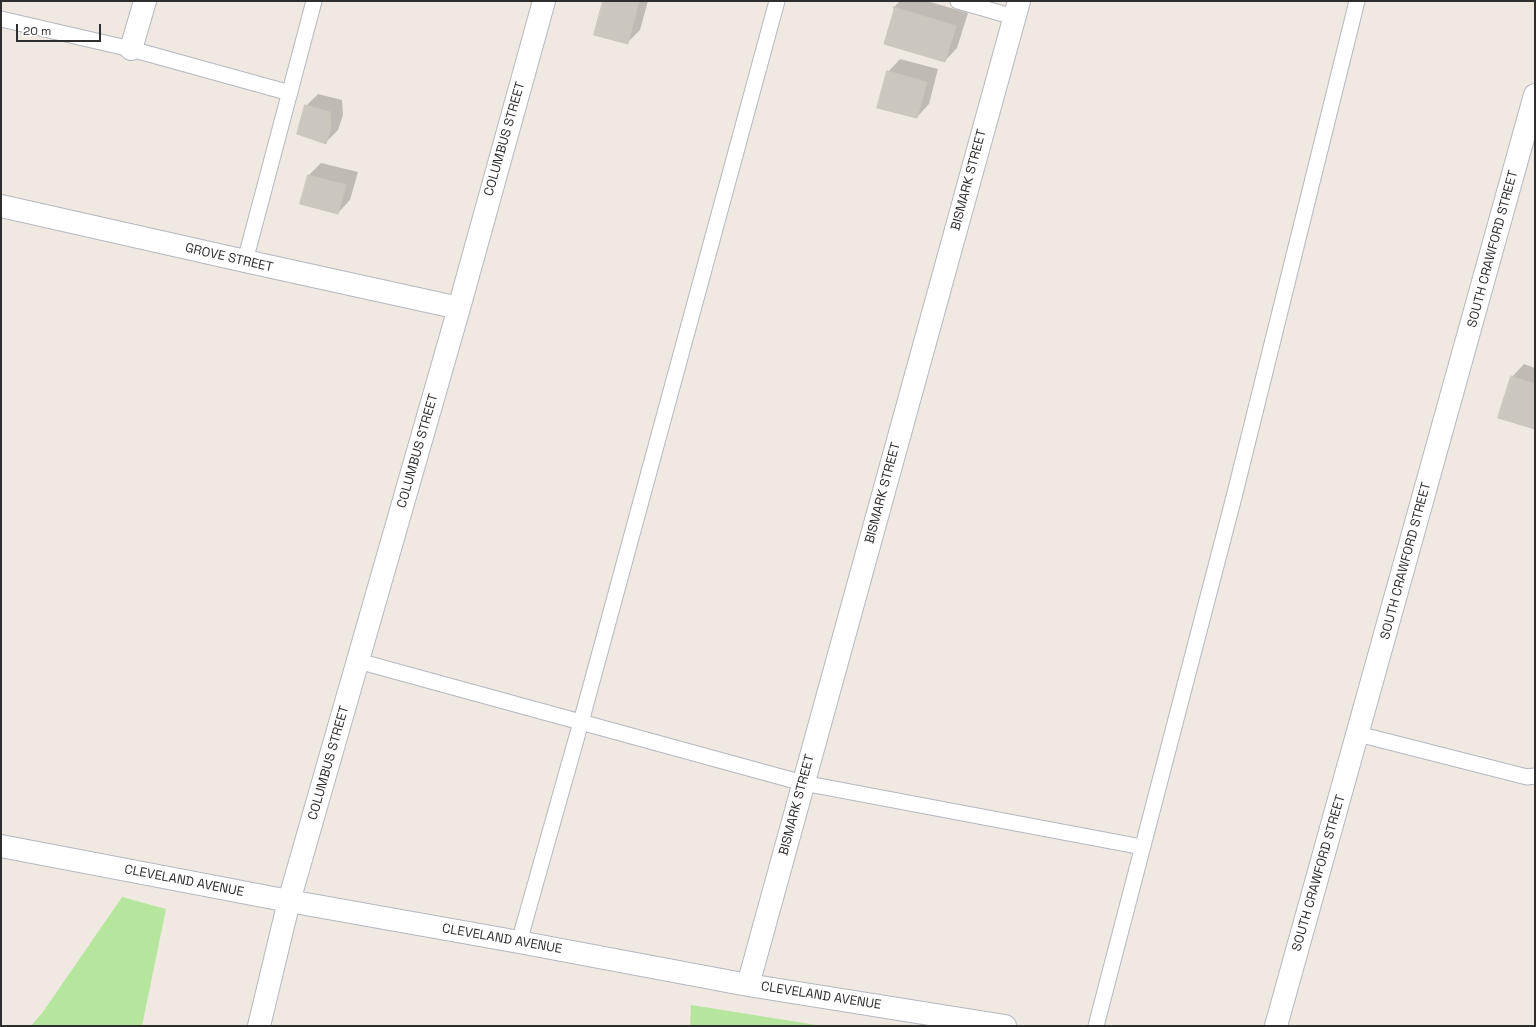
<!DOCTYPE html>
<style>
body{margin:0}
#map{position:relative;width:1536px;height:1027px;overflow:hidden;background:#efe9e1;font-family:"Space Grotesk",sans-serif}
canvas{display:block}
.frame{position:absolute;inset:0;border:2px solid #2e2e2e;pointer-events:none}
.scale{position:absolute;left:16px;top:24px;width:85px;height:18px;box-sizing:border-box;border:2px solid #2e2e2e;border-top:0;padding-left:5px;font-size:12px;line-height:14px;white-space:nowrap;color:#2e2e2e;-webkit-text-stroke:3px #fff;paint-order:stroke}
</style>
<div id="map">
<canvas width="1536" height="1027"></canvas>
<div class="frame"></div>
<div class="scale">20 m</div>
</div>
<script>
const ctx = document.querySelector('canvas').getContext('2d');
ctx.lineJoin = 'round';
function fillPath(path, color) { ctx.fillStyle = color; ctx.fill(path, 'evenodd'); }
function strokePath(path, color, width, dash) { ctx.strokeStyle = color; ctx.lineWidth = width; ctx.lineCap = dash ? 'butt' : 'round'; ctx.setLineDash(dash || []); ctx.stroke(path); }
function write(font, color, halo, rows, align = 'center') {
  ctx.font = font + ' "Space Grotesk",sans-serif'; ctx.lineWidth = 3; ctx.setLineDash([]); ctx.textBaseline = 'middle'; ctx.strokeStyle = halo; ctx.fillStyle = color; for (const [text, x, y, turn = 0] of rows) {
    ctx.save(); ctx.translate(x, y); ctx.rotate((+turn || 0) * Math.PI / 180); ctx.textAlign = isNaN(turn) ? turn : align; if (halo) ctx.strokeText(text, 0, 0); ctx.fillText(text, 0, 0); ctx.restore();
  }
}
const green = new Path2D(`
 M122,897L166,909L142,1026H31L43,1012Z
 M691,1005L823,1026H690Z`);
const shadow = new Path2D(`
 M604,1H648L640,30L627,43Z
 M900,1H927L968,13L957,48L945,61L895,9L894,7Z
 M900,59L938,69L929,104L917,117L888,72Z
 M318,94L342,100L343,115L338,130L325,143L306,106Z
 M321,163L358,172L350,200L338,213L301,203L309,175Z
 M1524,364L1535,368V428L1512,377Z`);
const building = new Path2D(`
 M603,1H639L628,44L594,35Z
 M893,7L956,26L945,62L884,44L894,10Z
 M887,71L927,82L917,118L877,108Z
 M305,105L330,112L331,128L326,144L297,134Z
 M308,175L346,185L338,214L300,204Z
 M1511,376L1535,384V429L1498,418Z`);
const service = new Path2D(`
 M958,1L1014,17
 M1,19L131,49L290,93
 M245,261L314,1
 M358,661L803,783L1142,847
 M1358,734L1527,777L1535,776
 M519,942L581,722L777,1
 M1096,1026L1234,497L1357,1`);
const minor = new Path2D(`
 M131,49L145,1
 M1,206L245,261L459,308
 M1,846L289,901L519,942L748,985L1005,1026
 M748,985L1019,1
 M259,1026L289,901L459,308L544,1
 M1276,1026L1535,95`);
const streetNames = [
 ["COLUMBUS STREET",505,139,-74],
 ["BISMARK STREET",969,180,-75],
 ["SOUTH CRAWFORD STREET",1493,249,-75],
 ["GROVE STREET",229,258,13],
 ["COLUMBUS STREET",418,451,-74],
 ["BISMARK STREET",883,493,-75],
 ["SOUTH CRAWFORD STREET",1406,561,-75],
 ["COLUMBUS STREET",329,763,-74],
 ["BISMARK STREET",797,805,-75],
 ["SOUTH CRAWFORD STREET",1319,873,-74],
 ["CLEVELAND AVENUE",184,881,11],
 ["CLEVELAND AVENUE",502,939,10],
 ["CLEVELAND AVENUE",821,996,9]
];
fillPath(green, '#b6e59e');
fillPath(shadow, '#0003');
fillPath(building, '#cbc7bf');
strokePath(building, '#cbc5ba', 1);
strokePath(service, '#b4b7c1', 17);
strokePath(minor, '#b4b7c1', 24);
strokePath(service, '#fff', 15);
strokePath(minor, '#fff', 22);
write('13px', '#2e2e2e', '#fff', streetNames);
</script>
